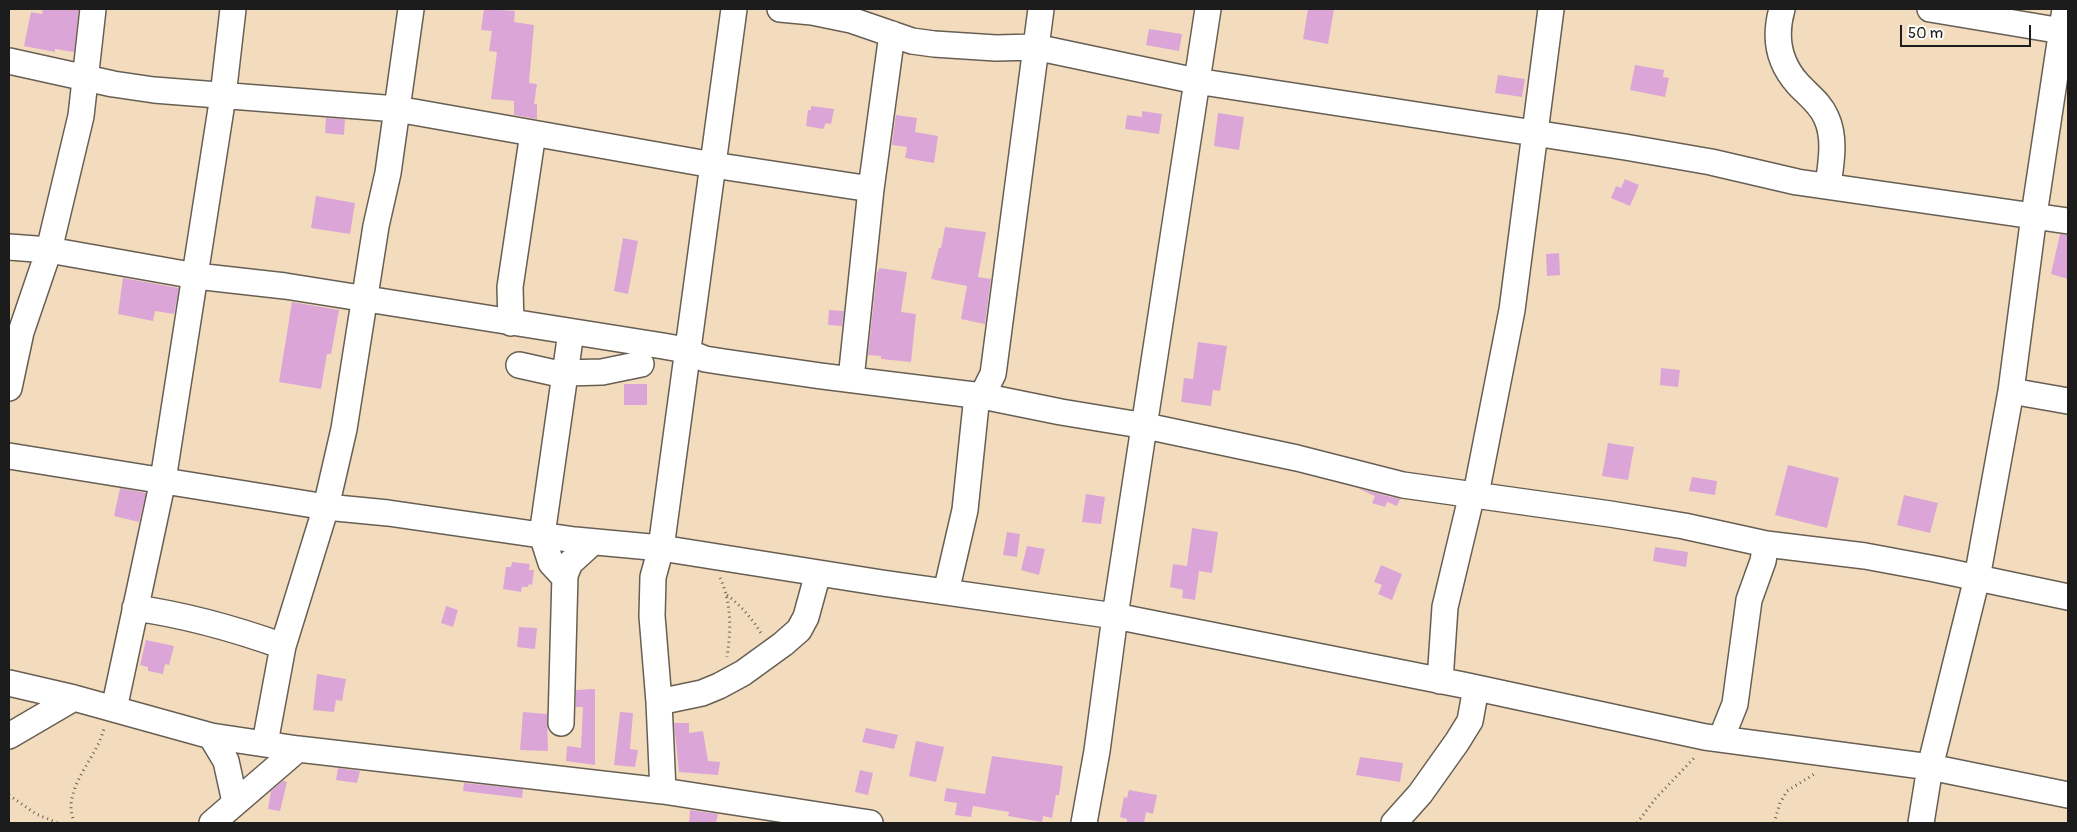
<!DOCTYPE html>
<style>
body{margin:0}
#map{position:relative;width:2077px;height:832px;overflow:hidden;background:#f3dcbd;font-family:Pangolin,sans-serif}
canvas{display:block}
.frame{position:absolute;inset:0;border:10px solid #1c1c1c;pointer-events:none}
.scale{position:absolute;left:1900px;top:25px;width:131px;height:22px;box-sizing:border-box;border:2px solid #1c1c1c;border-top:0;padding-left:6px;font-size:15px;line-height:18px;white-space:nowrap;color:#1c1c1c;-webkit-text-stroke:4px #fdfcf7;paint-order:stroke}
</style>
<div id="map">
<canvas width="2077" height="832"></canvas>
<div class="frame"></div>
<div class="scale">50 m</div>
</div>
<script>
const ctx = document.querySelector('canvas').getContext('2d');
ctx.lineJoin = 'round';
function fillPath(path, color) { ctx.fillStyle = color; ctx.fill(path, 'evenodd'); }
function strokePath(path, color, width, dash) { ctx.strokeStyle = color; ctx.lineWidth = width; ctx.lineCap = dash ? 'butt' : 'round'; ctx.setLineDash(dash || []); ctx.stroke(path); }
const building = new Path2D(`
 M43,9H79L74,52L55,49V52L24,46L31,12L42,14Z
 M484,9L515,11L514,22L534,25L529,83L537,84L534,104H537V119L514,115V101L491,99L497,52L489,51L492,31L481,30Z
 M1308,9H1334L1328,44L1303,39Z
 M1149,29L1182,34L1179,51L1146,45Z
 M1635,65L1664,70L1663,77L1669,78L1665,97L1630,90Z
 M1498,75L1525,79L1522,97L1495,93Z
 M811,106L834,109L831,124L826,123L823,129L806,126L808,110H811Z
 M1142,111L1162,114L1159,134L1125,129L1127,115L1142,117Z
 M1218,113L1244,117L1239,150L1214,146Z
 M896,115L917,118L915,132L938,136L934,163L905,158L907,147L892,145Z
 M326,118L345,119L344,135L325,133Z
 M1625,179L1639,185L1630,206L1611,198L1616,186L1621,188Z
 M316,196L355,203L350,234L311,228Z
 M945,227L986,232L978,277L991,279L985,324L961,319L967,286L931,279L939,248H941Z
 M2060,234L2068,235V279L2051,274Z
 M623,238L638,241L628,294L614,291Z
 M1559,253L1560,275L1547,276L1546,254Z
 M879,268L907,272L901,312L916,314L911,362L881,359V356L868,355L877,272H878Z
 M123,278L179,288L174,314L155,311L153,321L118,314Z
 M292,302L339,310L331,354H327L321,389L279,382Z
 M829,310L844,311L842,326L828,325Z
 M1198,342L1227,346L1220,391L1213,390L1211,406L1181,402L1184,378L1193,379Z
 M1661,368L1680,370L1678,387L1660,385Z
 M624,384H647V405H624Z
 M1608,443L1634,447L1628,480L1602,476Z
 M1788,465L1839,478L1827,528L1775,515Z
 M1692,477L1717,481L1715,495L1689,491Z
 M120,488L146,493L139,522L114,516Z
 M1357,488L1399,499H1400L1397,506L1387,502L1385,507L1372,503L1375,496Z
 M1086,494L1105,497L1101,524L1082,522Z
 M1904,495L1938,503L1930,533L1897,525Z
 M1192,528L1218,532L1212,573L1199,571L1195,600L1182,598L1183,590L1170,587L1173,564L1187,566Z
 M1007,532L1020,534L1017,557L1003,555Z
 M1027,546L1045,549L1039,575L1021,570Z
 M1655,547L1688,552L1686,567L1653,561Z
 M512,562L530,564L529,570H534L532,585L529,584L528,587H522L521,592L503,589L506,567H511Z
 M1381,565L1402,574L1392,600L1378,594L1382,585L1374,582Z
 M446,606L458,610L453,627L441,623Z
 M519,627L537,628L535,649L517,647Z
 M146,640L174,646L169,665L165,664L163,674L148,671V667L140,665Z
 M317,674L346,679L342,701L336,700L334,712L313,710Z
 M595,689V765L566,761L567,746L581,748L583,707H576V690Z
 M523,712L547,714L548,751L520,750Z
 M620,712L633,713L630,749L638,750L635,767L614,765Z
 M674,723H689V733L703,731L708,761L720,762L718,775L679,772Z
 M866,728L898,735L894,749L862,742Z
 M916,741L944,747L936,782L909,776Z
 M992,756L1063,766L1059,795H1056L1052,818L1043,816L1042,822L1008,816L1009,812L973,806L971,817L955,815L957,803L944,801L946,788L985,794Z
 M1360,757L1403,763L1400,782L1356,775Z
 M338,768L360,771L357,783L336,780Z
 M860,770L873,773L868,795L855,792Z
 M283,781L287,782L280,811L268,809L271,791Z
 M464,783L523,789L522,798L463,791Z
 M1129,790L1157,795L1153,814L1146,812L1144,823H1127V819L1120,817L1124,797L1127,798Z
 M690,810L718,814L716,823H689Z`);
const path = new Path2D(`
 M720,578C732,603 731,631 727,657
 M727,595C742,607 752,618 762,635
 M9,795L36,814L58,823
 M74,823C73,818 71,813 71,808C71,779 98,755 104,728
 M1637,823L1655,799L1696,756
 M1774,823L1780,803L1787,791L1816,773`);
const minor = new Path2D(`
 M780,9L812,12L851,20L912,41L934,44L996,48L1035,47L1196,81L1625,147L1711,162L1797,182L2068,221
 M1782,9C1774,37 1778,62 1798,84C1808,95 1820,103 1826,117C1836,138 1831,163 1828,186
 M1930,9L2062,31
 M9,61L113,84L154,90L397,109L713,165L871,189
 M9,247L49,250L196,276L285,286L663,346L680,349L705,359L724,362L821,376L982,396L1061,412L1146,426L1297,458L1403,485L1610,514L1684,526L1766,544L1865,556L1935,569L2068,597
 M511,323L510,287L533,133
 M519,365L564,375
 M564,373L602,372L641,364
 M851,379L871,189L892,34
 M9,388L21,332L49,250L81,116L93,9
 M2011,391L2068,401
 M982,396L993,374L994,367L1041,9
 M9,456L326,507L388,513L575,540L661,548L882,583L1115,616L1463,685L1705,737L1930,767L2068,795
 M1476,494L1512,310L1551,9
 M565,578L551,563L542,535L571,332
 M946,592L965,510L977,395
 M135,608C186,615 235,629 283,646
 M1440,681L1445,607L1472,494
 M9,683L74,698L211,736L298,749L663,791L870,823
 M659,702L702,693L719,686L743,673L783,644L799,630L806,617L818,573
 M114,709L163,480L223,96L233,9
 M561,723L565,575L570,563L593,542
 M9,736L74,698
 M211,736L226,761L235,802
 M1721,739L1735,704L1749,600L1763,561L1766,544
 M265,743L283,646L326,507L344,429L376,226L388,173L411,9
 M663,791L659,702L652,616L653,577L661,548L734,9
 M212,823L298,749
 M1084,823L1097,751L1115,616L1208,9
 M1394,823L1420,794L1457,742L1470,721L1476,688
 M1921,823L1930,767L1977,578L2011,391L2034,215L2065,9`);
fillPath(building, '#dba6d7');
strokePath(minor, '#675f54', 28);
strokePath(path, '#675f54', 3, [1, 4]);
strokePath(minor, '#fff', 25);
</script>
